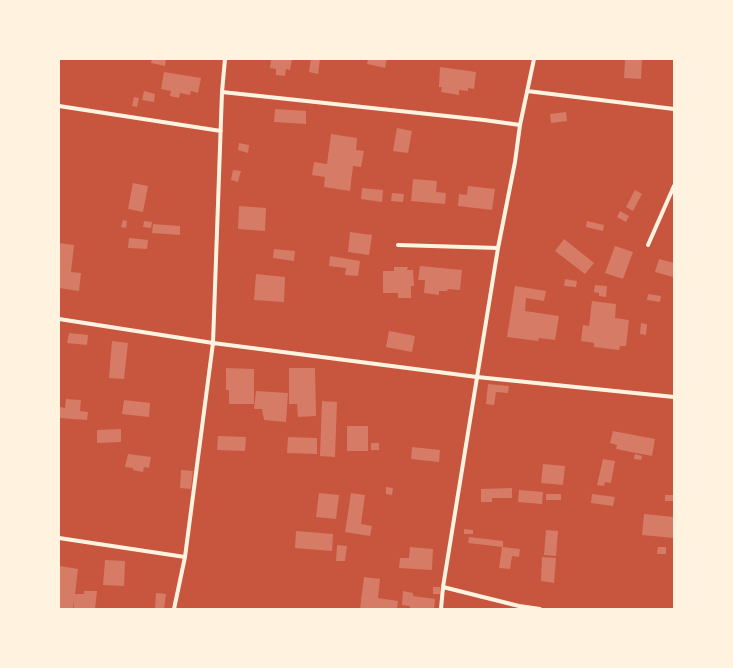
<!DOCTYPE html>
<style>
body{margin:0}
#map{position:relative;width:733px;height:668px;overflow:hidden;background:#c8553d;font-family:"DejaVu Sans",sans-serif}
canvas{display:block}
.frame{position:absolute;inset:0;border:60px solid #fff3e0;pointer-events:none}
</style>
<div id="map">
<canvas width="733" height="668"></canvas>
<div class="frame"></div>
</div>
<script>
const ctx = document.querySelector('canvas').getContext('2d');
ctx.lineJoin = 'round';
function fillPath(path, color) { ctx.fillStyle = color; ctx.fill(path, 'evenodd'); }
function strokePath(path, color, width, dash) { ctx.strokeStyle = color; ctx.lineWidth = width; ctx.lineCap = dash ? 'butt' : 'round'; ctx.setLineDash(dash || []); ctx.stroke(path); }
const building = new Path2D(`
 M152,59H166L165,66L151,63Z
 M271,59H292L290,70L286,69L285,76L276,75V69L270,68Z
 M311,59H320L318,74L309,72Z
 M368,59H387L385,68L367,64Z
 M625,59H642L641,79L624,78Z
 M440,67L476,72L474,89L468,88V91L459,90V95L441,92L442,87H439Z
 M164,72L201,78L198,93L191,91L190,95L180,93L179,98L170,96L171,91L161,89Z
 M144,91L155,94L154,102L142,100Z
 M134,97L139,98L137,107L132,106Z
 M275,109L306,111V124L274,122Z
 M566,112L567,121L551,123L550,114Z
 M397,128L412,131L408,153L393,151Z
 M331,134L357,138L356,150L364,151L361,167L353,166L350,191L324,187L325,177L312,175L314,162L327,164Z
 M239,143L249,145L248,153L238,150Z
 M233,170L241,171L238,182L231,180Z
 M413,179L437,181L436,192L446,193L445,204L411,201Z
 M133,183L148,186L143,212L128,209Z
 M468,186L495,189L492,210L458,206L459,194L467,195Z
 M362,188L383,190L382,202L361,199Z
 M635,190L642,194L633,211L626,207Z
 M392,193L404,194L403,202L391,201Z
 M239,206L266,208L265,231L238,229Z
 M620,211L629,216L626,222L617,217Z
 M123,220L127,221L126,228L121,227Z
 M144,221L152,222L151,228L143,227Z
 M587,221L604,225L603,231L586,227Z
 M153,224L180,226V235L152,233Z
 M350,232L372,235L369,255L348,252Z
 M129,238L148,240L147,249L128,248Z
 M564,239L594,263L585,274L555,251Z
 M59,243L74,245L71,272L81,273L79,291L59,288Z
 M615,246L633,252L623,279L605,273Z
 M274,249L295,251L294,261L273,258Z
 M330,256L360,261L358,276L345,275L346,268L329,266Z
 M659,259L674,263L673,277L655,272Z
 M420,266L462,270L460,290L448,289L447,291H439V295L424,293L425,280H418Z
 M394,267H408L407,270H413L414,286H411V298H398V293H383V271H394Z
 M256,274L285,277L284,302L254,300Z
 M565,279L577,281L576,287L564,286Z
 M595,285L607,286L606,297L599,296V293L594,292Z
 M515,286L546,291L544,301L526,298L525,311L559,316L555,340L539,338L538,341L507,337Z
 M648,294L661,296L660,302L647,300Z
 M592,301L616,304L615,318L629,320L626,346H620L619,350L594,347V343L581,341L583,325L589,326Z
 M641,323L647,324L646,335L640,334Z
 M389,331L415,336L412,352L386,347Z
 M69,333L88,335L87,345L67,343Z
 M112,341L128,343L124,379L109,378Z
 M226,368L254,369V404H229V390H226Z
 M289,368H315L316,416L298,417L297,404H289Z
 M488,384L509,386L508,393L496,392L494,405L486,404Z
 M256,391L288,393L286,422L264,420L262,409H254Z
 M66,399L81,400L80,411L88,412L87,420L59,418L60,407L65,408Z
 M124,400L150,403L149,417L122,414Z
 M322,401L337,402L335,457L320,456Z
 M347,426H368V451H347Z
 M121,429V442L97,443V430Z
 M613,431L655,439L652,456L616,449L617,445L610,443Z
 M218,436L246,437L245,451L217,450Z
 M288,437L317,438V454L287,453Z
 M371,443H379V450H371Z
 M412,447L440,450L439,462L411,459Z
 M128,454L151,457L149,468L144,467L143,472L133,470V468L125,467Z
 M635,454L642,456L641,460L634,459Z
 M603,459L615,461L611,483L605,482L604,486L597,485Z
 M543,464L565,466L563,485L541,483Z
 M181,470L193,471L191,489L180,488Z
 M386,487L393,488L392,495L386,494Z
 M512,488V498H492V502H481V489Z
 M519,490L543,492L542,504L518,502Z
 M319,493L339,495L336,519L316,517Z
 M351,493L365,495L361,524L372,526L370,536L345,532Z
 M546,494H561V500H546Z
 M592,494L615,497L613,506L591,503Z
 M665,495H674V501H665Z
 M644,514L674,517V538L642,535Z
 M464,529L473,530V534H464Z
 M546,530L558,531L556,556L544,555Z
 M296,531L333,534L332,551L295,548Z
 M469,537L503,541V547L468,543Z
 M337,545L347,546L345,561H336Z
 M410,547L433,549L432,570L399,568L400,558H409Z
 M502,547L520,549L519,557L512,556L510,569L499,568Z
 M658,547H666V554H657Z
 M542,557L556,558L554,583L541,581Z
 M105,560L125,561L124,586L103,585Z
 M60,566L78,569L75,594H84V591H97L95,609H74V600L73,609H59Z
 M364,577L380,579L378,598L398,601L397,609H360Z
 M433,587H440V594H433Z
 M403,591L413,593V596L435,599L434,609H410V606L402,605Z
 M156,593L166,594L164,609H155Z`);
const minor = new Path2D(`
 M527,91L674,109
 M222,92L484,120L520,125L515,162L498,248L443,587L441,609
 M59,106L221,131
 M520,125L534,59
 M398,245L498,248
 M648,245L674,186
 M59,319L213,343L477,377L674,397
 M59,538L185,557
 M443,587L519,606L540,609
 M174,609L185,557L213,343L222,92L225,59`);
fillPath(building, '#d67c66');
strokePath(minor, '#fff3e0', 4);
</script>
